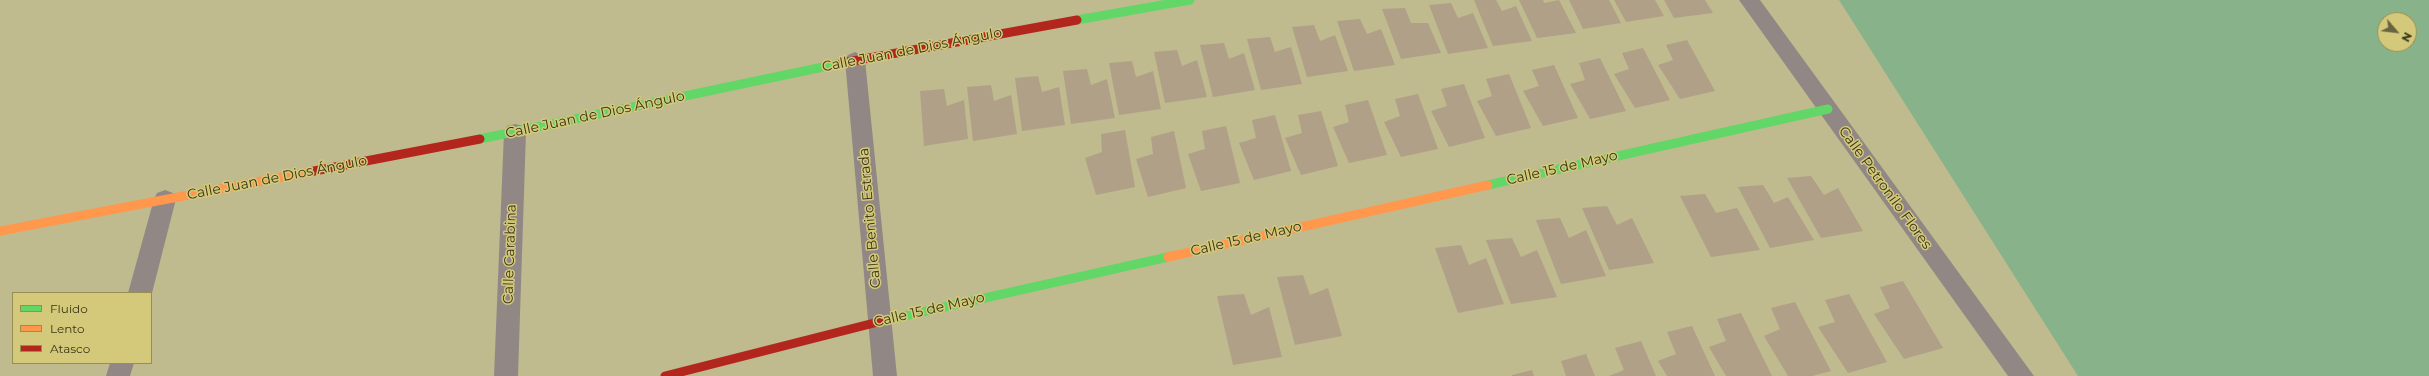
<!DOCTYPE html>
<meta charset="utf-8">
<style>
body{margin:0}
#map{position:relative;width:2429px;height:376px;overflow:hidden;background:#c0ba8f;font-family:Montserrat,sans-serif}
canvas{display:block}
.legend{position:absolute;left:12px;top:292px;width:140px;height:72px;box-sizing:border-box;background:#d4c97b;border:1px solid #968e52;margin:0;padding:5px 7px;list-style:none;font-size:12px;color:#3a3615}
.legend li{display:flex;align-items:center;gap:8px;height:20px}
.legend b{width:20px;border:1px solid #968e52}
.north{position:absolute;left:2377px;top:12px;width:40px;height:40px;box-sizing:border-box;background:#d4c97b;border:1px solid #968e52;border-radius:50%;rotate:118deg;font-size:11px;font-weight:700;line-height:16px;text-align:center;color:#3a3615}
.north::after{content:'';display:block;margin:auto;width:14px;height:18px;background:#696440;clip-path:polygon(50% 0,100% 100%,50% 72%,0 100%)}
</style>
<div id="map">
<canvas width="2429" height="376"></canvas>
<ul class="legend">
<li><b style="height:5px;background:#63d668"></b>Fluido</li>
<li><b style="height:5px;background:#ff974d"></b>Lento</li>
<li><b style="height:5px;background:#b3261e"></b>Atasco</li>
</ul>
<div class="north">N</div>
</div>
<script>
const ctx = document.querySelector('canvas').getContext('2d');
ctx.lineJoin = 'round';
function fillPath(path, color) { ctx.fillStyle = color; ctx.fill(path, 'evenodd'); }
function strokePath(path, color, width, dash) { ctx.strokeStyle = color; ctx.lineWidth = width; ctx.lineCap = dash ? 'butt' : 'round'; ctx.setLineDash(dash || []); ctx.stroke(path); }
function write(font, color, halo, rows, align = 'center') {
  ctx.font = font + ' Montserrat,sans-serif'; ctx.lineWidth = 3; ctx.setLineDash([]); ctx.textBaseline = 'middle'; ctx.strokeStyle = halo; ctx.fillStyle = color; for (const [text, x, y, turn = 0] of rows) {
    ctx.save(); ctx.translate(x, y); ctx.rotate((+turn || 0) * Math.PI / 180); ctx.textAlign = isNaN(turn) ? turn : align; if (halo) ctx.strokeText(text, 0, 0); ctx.fillText(text, 0, 0); ctx.restore();
  }
}
const green = new Path2D(`
 M1839,0H2429V376H2078ZM2385,20H2409V44H2385Z`);
const building = new Path2D(`
 M1474,0H1496L1502,11L1516,6L1532,41L1493,46Z
 M1519,0H1543L1544,3L1559,0L1576,33L1537,38Z
 M1569,0H1609L1621,23L1583,29Z
 M1614,0H1655L1664,16L1626,22Z
 M1664,0H1705L1713,13L1674,18Z
 M1451,3L1458,18L1473,13L1488,48L1448,54L1429,5Z
 M1405,8L1411,23H1428L1441,53L1401,59L1382,9Z
 M1360,19L1367,34L1381,29L1395,65L1354,71L1337,21Z
 M1314,25L1320,41L1335,35L1348,71L1307,77L1292,27Z
 M1270,37L1275,52L1291,47L1302,84L1261,90L1247,39Z
 M1687,40L1715,91L1680,99L1658,65L1673,60L1666,45Z
 M1224,43L1229,59L1244,53L1255,90L1213,97L1200,45Z
 M1643,48L1670,100L1635,108L1614,74L1629,69L1622,53Z
 M1177,50L1182,66L1197,60L1207,97L1165,103L1154,52Z
 M1600,58L1626,111L1590,119L1570,84L1585,80L1579,63Z
 M1132,61L1136,77L1153,71L1161,109L1119,115L1109,63Z
 M1554,65L1578,118L1543,126L1523,91L1539,86L1532,70Z
 M1087,69L1091,85L1107,79L1115,118L1071,124L1063,71Z
 M1509,74L1531,128L1496,136L1477,101L1492,96L1486,79Z
 M1038,76L1042,92L1059,87L1065,125L1022,131L1015,78Z
 M1464,84L1485,138L1449,147L1431,111L1447,106L1441,89Z
 M991,85L994,101L1011,95L1017,134L973,141L967,87Z
 M944,89L947,106L964,100L968,139L924,146L920,91Z
 M1418,94L1438,149L1401,157L1384,122L1400,116L1395,99Z
 M1368,100L1387,155L1349,163L1333,127L1349,122L1345,105Z
 M1321,111L1338,166L1301,175L1285,138L1302,133L1298,115Z
 M1275,115L1291,171L1254,180L1239,143L1256,138L1252,120Z
 M1226,126L1240,183L1201,191L1188,154L1205,149L1202,131Z
 M1125,130L1135,187L1096,195L1085,158L1102,152L1101,134Z
 M1174,131L1186,188L1148,197L1136,159L1153,154L1151,137Z
 M1811,176L1824,195L1838,188L1863,231L1821,238L1787,178Z
 M1763,185L1774,203L1788,197L1814,240L1770,248L1738,187Z
 M1705,194L1716,213L1737,208L1760,250L1711,257L1680,196Z
 M1607,206L1617,225L1632,218L1654,263L1609,270L1582,208Z
 M1560,218L1569,238L1586,230L1606,276L1561,284L1536,220Z
 M1512,238L1521,257L1537,250L1557,297L1511,304L1486,240Z
 M1461,245L1469,265L1486,258L1504,304L1458,313L1435,248Z
 M1303,275L1310,295L1328,288L1342,336L1295,345L1277,277Z
 M1903,281L1943,348L1904,359L1874,314L1890,308L1880,287Z
 M1244,294L1251,315L1269,307L1282,357L1233,365L1217,296Z
 M1849,294L1887,362L1848,373L1818,327L1835,322L1825,300Z
 M1795,302L1831,371L1812,376H1788L1764,336L1780,329L1771,308Z
 M1741,313L1772,376H1726L1709,347L1726,341L1717,319Z
 M1692,326L1715,376H1667L1658,361L1676,354L1667,332Z
 M1641,341L1656,376H1609L1624,370L1615,348Z
 M1586,354L1595,376H1566L1561,361Z
 M1532,370L1534,376H1512V375Z`);
const street = new Path2D(`
 M1739,0H1760L2034,376H2008Z
 M855,52L862,55L865,60L897,376H873L845,60L848,55Z
 M515,124L523,126L526,132L518,376H494L504,132L507,126Z
 M165,190L173,193L176,199L152,293H128L154,199L157,193Z
 M110,363H134L130,376H106Z`);
const fast = new Path2D(`
 M1077,20L1190,0
 M480,139L842,63
 M1488,185L1828,109
 M882,321L1168,257`);
const slow = new Path2D(`
 M0,231L309,172
 M1168,257L1488,185`);
const jam = new Path2D(`
 M842,63L1077,20
 M309,172L480,139
 M665,376L882,321`);
const streetNames = [
 ["Calle Juan de Dios Ángulo",912,50,-11],
 ["Calle Juan de Dios Ángulo",595,115,-12],
 ["Calle 15 de Mayo",1562,168,-13],
 ["Calle Juan de Dios Ángulo",277,178,-11],
 ["Calle Petronilo Flores",1885,188,54],
 ["Calle Benito Estrada",870,218,-95],
 ["Calle 15 de Mayo",1246,239,-13],
 ["Calle Carabina",510,254,-88],
 ["Calle 15 de Mayo",929,310,-13]
];
fillPath(green, '#88b38a');
fillPath(building, '#b0a087');
fillPath(street, '#918886');
strokePath(fast, '#63d668', 9);
strokePath(slow, '#ff974d', 9);
strokePath(jam, '#b3261e', 9);
write('14px', '#3a3615', '#d4c97b', streetNames);
</script>
